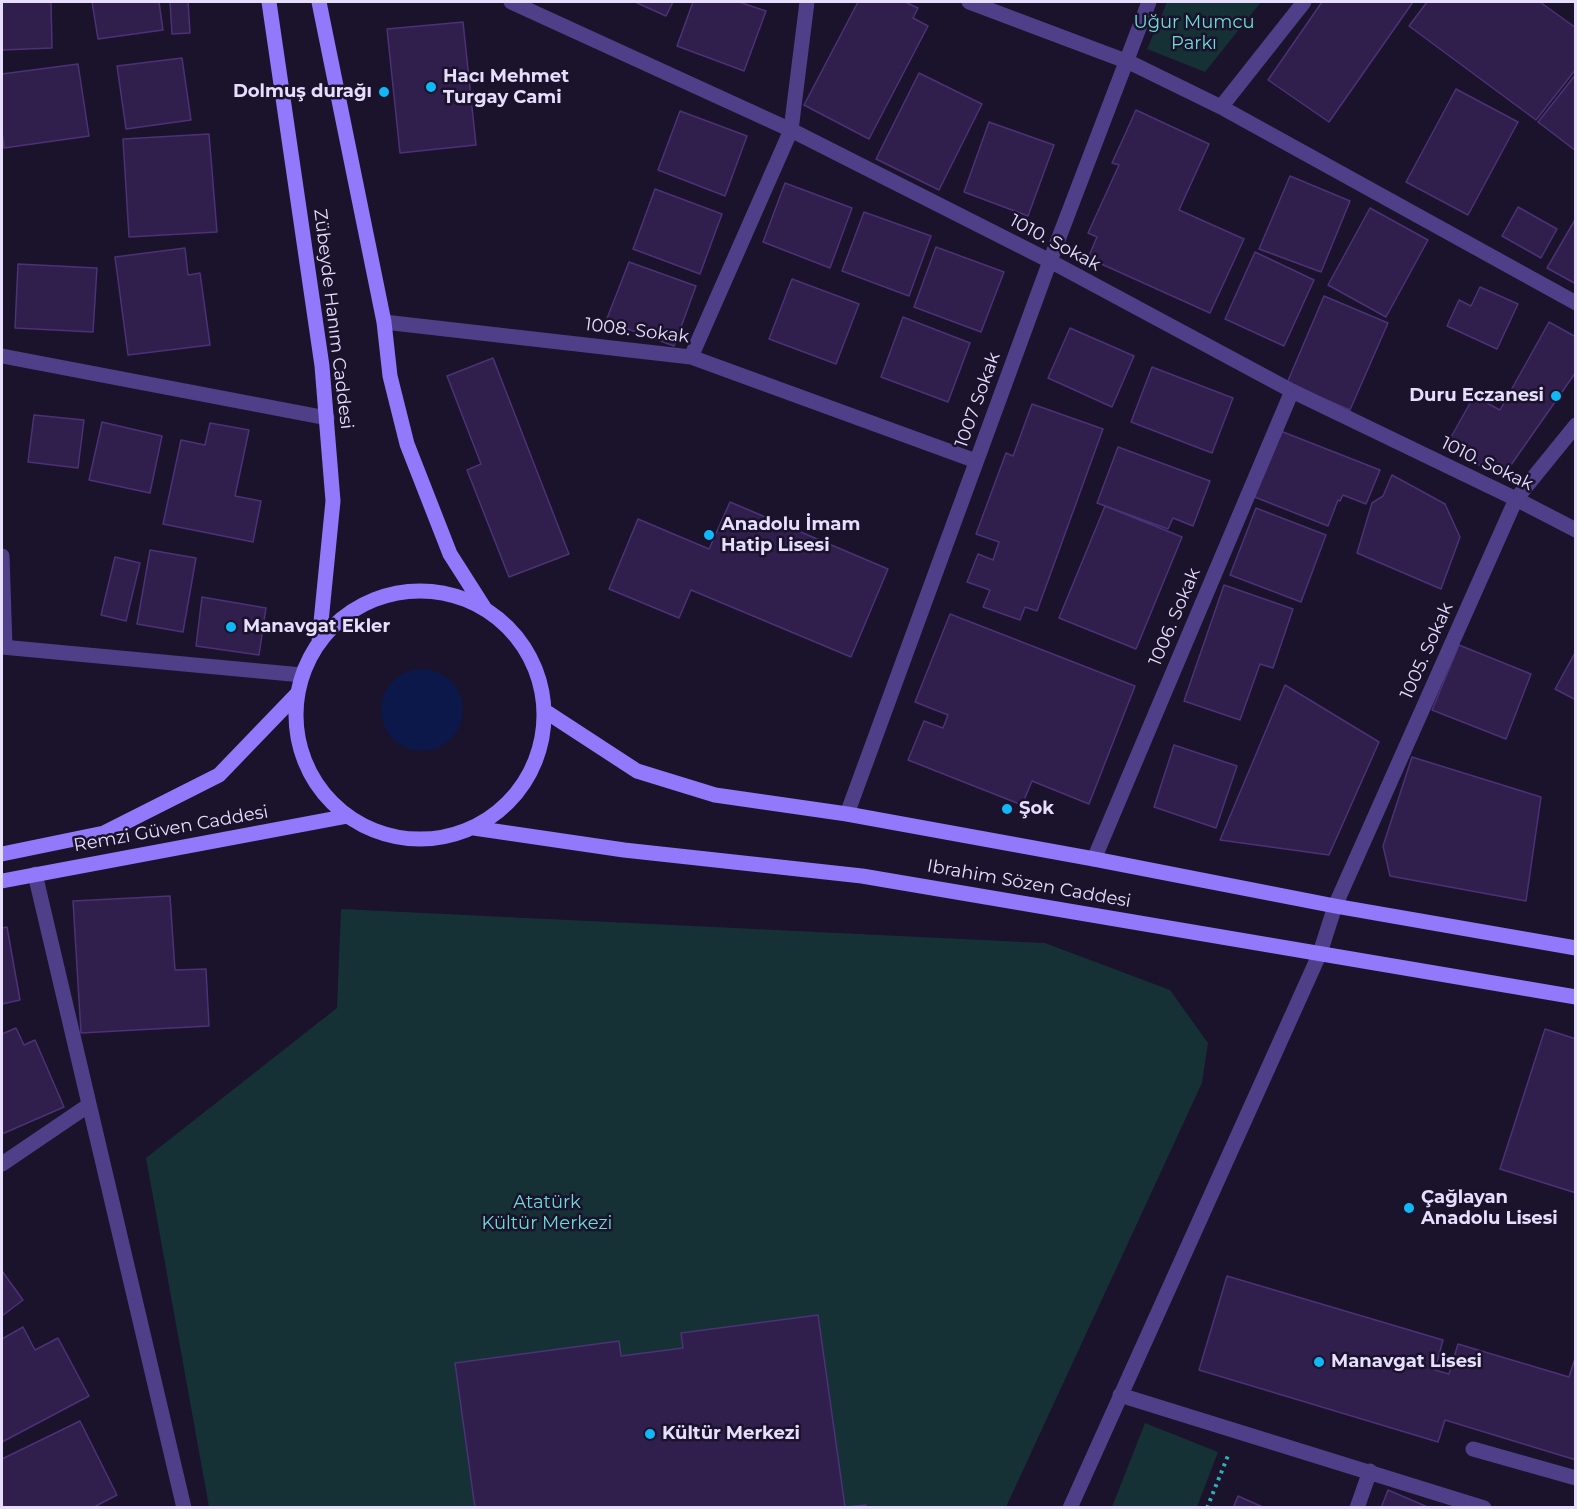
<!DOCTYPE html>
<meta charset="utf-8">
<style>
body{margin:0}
#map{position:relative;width:1577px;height:1509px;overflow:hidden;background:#1b122b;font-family:Montserrat,sans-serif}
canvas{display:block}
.frame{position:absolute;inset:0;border:3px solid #e7defe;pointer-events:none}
</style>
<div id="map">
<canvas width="1577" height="1509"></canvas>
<div class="frame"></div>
</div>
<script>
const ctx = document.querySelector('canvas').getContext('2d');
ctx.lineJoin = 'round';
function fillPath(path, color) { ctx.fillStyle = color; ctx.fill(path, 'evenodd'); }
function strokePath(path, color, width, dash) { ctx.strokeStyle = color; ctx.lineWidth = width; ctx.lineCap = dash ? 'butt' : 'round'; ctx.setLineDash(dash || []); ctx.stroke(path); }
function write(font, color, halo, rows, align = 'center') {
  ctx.font = font + ' Montserrat,sans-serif'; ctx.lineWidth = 5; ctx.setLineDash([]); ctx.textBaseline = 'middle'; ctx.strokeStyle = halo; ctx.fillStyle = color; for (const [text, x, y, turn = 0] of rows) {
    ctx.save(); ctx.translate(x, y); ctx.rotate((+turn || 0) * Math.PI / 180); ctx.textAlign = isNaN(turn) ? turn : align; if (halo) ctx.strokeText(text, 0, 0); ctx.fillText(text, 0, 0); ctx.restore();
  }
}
const green = new Path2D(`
 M1167,2H1261L1205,72L1147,49Z
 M341,909L1045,943L1170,990L1208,1043L1202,1083L1006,1507H209L146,1158L337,1008Z
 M1145,1423L1218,1452L1197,1507H1112Z`);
const water = new Path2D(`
 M381 710a41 41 0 1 1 82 0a41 41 0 1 1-82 0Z`);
const building = new Path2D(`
 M2,2H51L52,48L2,50Z
 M92,2H159L163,30L98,39Z
 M170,2H188L190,33L172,34Z
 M635,2H673L666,16Z
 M693,2H739L766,11L744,71L677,46Z
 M858,2H905L918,8L913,18L928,26L869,139L804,105Z
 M1322,2H1413L1329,122L1268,80Z
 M1427,2H1540L1576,28V69L1536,120L1409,26Z
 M463,22L476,145L400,153L387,29Z
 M182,58L191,120L126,129L117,66Z
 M78,64L89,136L4,148L2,131V74Z
 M919,73L982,104L939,190L876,159Z
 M1576,74V151L1538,122Z
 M1456,89L1518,122L1468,215L1406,182Z
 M1136,110L1209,144L1179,210L1244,239L1210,313L1088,258L1097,237L1088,233L1119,165L1112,163Z
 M680,111L747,136L725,196L658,170Z
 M989,122L1054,145L1028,216L964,192Z
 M209,134L217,232L129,237L123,139Z
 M1290,176L1350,201L1321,272L1259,249Z
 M785,183L852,208L830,268L763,242Z
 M655,189L722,214L700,274L633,249Z
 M1518,207L1557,229L1541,258L1502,236Z
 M1370,208L1428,240L1386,317L1328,285Z
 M864,212L931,236L909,296L842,271Z
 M1576,218V284L1547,268Z
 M936,247L1004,272L981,332L914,307Z
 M185,248L188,275L200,273L210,345L128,355L115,257Z
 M1255,252L1314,280L1284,346L1225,319Z
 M629,262L696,286L674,346L606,321Z
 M18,264L97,268L93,332L15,328Z
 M792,279L859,304L836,364L769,339Z
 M1480,287L1518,304L1497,349L1447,326L1459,300L1471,306Z
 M1324,296L1388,323L1350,410L1287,383Z
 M903,317L970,343L948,402L881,377Z
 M1549,322L1576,337V372L1506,472L1486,469L1446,446L1474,396L1500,410Z
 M1070,328L1134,356L1112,407L1048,378Z
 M493,358L569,554L509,577L467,470L481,464L447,376Z
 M1152,367L1233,398L1212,453L1131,422Z
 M1032,404L1103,429L1037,611L1025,607L1020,620L983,607L990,590L967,582L978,554L993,560L999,542L976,534L1006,453L1013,456Z
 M34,415L84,420L78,468L28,462Z
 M102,422L162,436L150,493L89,480Z
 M210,423L249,430L235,496L261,501L253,542L163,524L181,440L205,445Z
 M1278,430L1380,470L1366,504L1343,495L1340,501L1338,500L1328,526L1252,496Z
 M1118,447L1210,481L1193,526L1173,518L1168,529L1097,503Z
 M1392,475L1445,504L1460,537L1441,589L1357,553L1372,503L1383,496Z
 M730,502L888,569L851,657L691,590L679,618L609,589L638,519L709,549Z
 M1105,506L1182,537L1136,649L1059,618Z
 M1256,508L1326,535L1301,602L1230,575Z
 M150,550L196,558L183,632L137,624Z
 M115,557L140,563L126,621L101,615Z
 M1224,585L1293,609L1273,668L1260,664L1240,720L1184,701Z
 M202,597L266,608L259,655L196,646Z
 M950,614L1135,686L1089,804L1032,781L1022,805L908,760L924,721L943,728L948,715L915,702Z
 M1459,645L1531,674L1506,739L1432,710Z
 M1576,651V700L1555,689Z
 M1285,685L1379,742L1329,855L1220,840Z
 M1174,745L1237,766L1216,828L1154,807Z
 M1412,757L1541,797L1526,901L1390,876L1383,846Z
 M170,896L175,970L206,969L209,1026L81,1033L73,901Z
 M7,927L20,1000L2,1004V928Z
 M16,1028L24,1045L35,1040L64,1107L2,1134V1034Z
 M1545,1029L1576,1039V1193L1500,1169Z
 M2,1271L23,1300L2,1316Z
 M1227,1276L1443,1340L1435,1370L1449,1374L1458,1344L1569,1377L1576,1355V1460L1445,1420L1438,1442L1199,1370Z
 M818,1315L845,1507L866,1505V1508H475L455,1363L619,1341L621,1356L683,1348L681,1333Z
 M23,1327L35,1350L58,1338L89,1396L2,1442V1339Z
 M80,1421L117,1495L92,1508H2V1459Z
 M1388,1490L1430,1508H1381Z
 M1238,1496L1265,1508H1233Z`);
const path = new Path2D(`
 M1207,1508L1229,1453`);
const service = new Path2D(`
 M1473,1449L1576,1478`);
const minor = new Path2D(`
 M511,2L791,130L1050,261L1292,391L1516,499L1576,530
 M969,2L1131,63L1221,107L1576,303
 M1221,107L1304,2
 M384,322L691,357L976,461
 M2,356L327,418
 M691,357L791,130L807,2
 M2,556L5,647
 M2,647L302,675
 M847,814L1050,261L1149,2
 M1094,859L1292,391
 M35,874L184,1508
 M2,1164L89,1105
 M1120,1395L1484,1508
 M1070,1508L1320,953L1335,906L1516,499L1576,425
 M1357,1508L1370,1471`);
const secondary = new Path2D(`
 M269,2L322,366L333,501L319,642
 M319,2L384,322L390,376L407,444L450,554L485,609
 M296 715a124 124 0 1 1 248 0a124 124 0 1 1-248 0Z
 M545,711L637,771L715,795L847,814L1094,859L1335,906L1576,948
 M474,828L624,850L862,876L1576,997
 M2,854L104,833L219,775L298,693
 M2,881L348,816`);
const markers = [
 [431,87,6,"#10b8f8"],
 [384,92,6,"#10b8f8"],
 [1556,396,6,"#10b8f8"],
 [709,535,6,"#10b8f8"],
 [231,627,6,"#10b8f8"],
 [1007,809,6,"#10b8f8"],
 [1409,1208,6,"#10b8f8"],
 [1319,1362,6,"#10b8f8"],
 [650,1434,6,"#10b8f8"]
];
const parkNames = [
 ["Uğur Mumcu",1194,23],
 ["Parkı",1194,44],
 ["Atatürk",547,1203],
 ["Kültür Merkezi",547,1224]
];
const poiNames = [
 ["Hacı Mehmet",443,77],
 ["Turgay Cami",443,98],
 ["Dolmuş durağı",372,92,"right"],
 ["Duru Eczanesi",1544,396,"right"],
 ["Anadolu İmam",721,525],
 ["Hatip Lisesi",721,546],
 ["Manavgat Ekler",243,627],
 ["Şok",1019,809],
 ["Çağlayan",1421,1198],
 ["Anadolu Lisesi",1421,1219],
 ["Manavgat Lisesi",1331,1362],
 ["Kültür Merkezi",662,1434]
];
const streetNames = [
 ["1010. Sokak",1055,243,28],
 ["Zübeyde Hanım Caddesi",333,319,83],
 ["1008. Sokak",637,331,7],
 ["1007 Sokak",978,400,-70],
 ["1010. Sokak",1487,464,26],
 ["1006. Sokak",1175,617,-67],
 ["1005. Sokak",1427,651,-66],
 ["Remzi Güven Caddesi",171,829,-10],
 ["Ibrahim Sözen Caddesi",1029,884,10]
];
fillPath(green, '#153135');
fillPath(water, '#0d184a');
fillPath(building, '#301f4c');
strokePath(building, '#4b3277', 1.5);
strokePath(path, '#35acbb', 4, [3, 4.5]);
strokePath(service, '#4f3f89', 15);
strokePath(minor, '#4f3f89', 15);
strokePath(secondary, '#9278fb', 15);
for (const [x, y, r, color] of markers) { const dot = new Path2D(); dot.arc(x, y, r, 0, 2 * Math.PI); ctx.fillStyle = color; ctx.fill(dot); strokePath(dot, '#1b122b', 2); }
write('18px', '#6aded5', '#1b122b', parkNames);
write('bold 18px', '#e7defe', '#1b122b', poiNames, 'left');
write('18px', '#e7defe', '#1b122b', streetNames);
</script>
